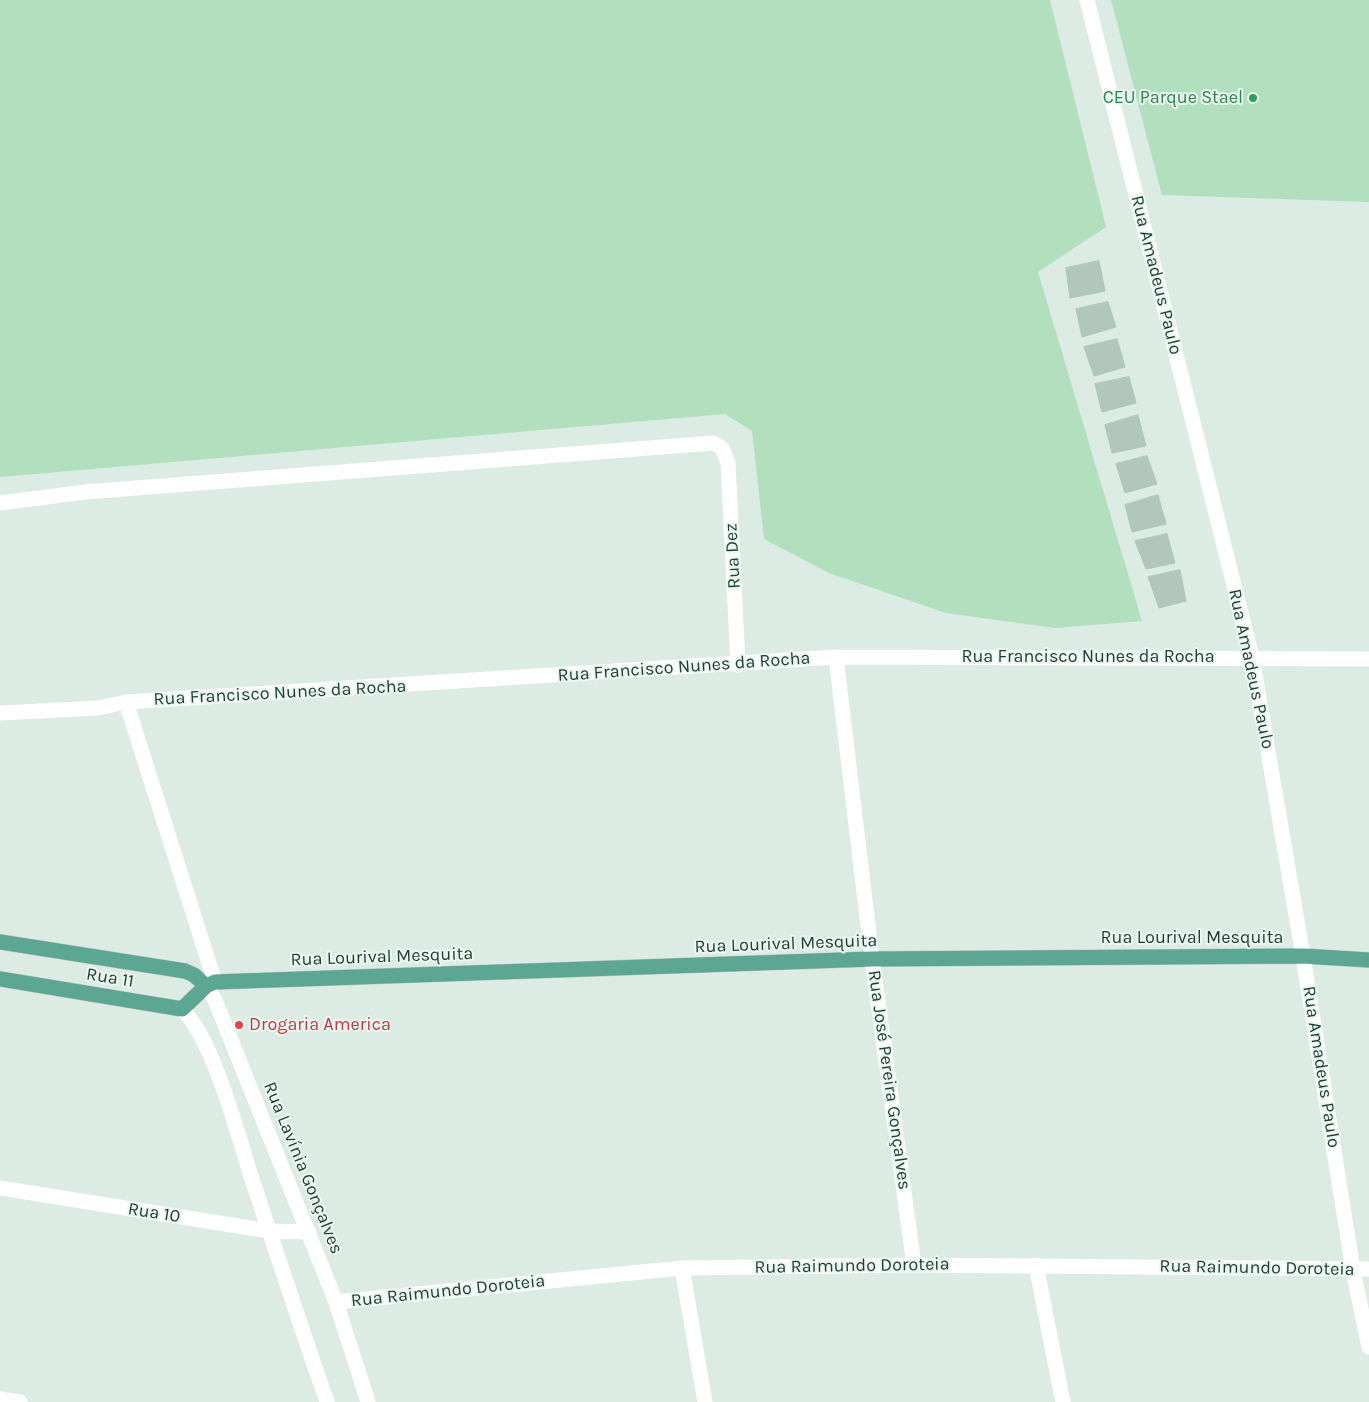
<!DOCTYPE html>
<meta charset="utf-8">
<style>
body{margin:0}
canvas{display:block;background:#dcebe4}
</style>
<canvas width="1369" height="1402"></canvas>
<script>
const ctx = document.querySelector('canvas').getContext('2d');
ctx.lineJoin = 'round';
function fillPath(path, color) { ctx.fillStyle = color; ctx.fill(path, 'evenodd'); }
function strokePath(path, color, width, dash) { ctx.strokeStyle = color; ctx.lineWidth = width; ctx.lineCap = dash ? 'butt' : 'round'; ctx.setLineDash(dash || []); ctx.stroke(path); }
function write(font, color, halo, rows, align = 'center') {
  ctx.font = font + ' Karla,sans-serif'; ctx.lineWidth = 4; ctx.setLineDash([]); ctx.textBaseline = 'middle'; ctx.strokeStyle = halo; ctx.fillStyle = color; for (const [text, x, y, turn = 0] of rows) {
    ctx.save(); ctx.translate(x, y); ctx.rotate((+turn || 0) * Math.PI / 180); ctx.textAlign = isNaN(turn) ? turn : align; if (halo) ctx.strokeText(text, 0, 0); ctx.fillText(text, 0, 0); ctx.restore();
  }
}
const green = new Path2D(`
 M0,0H1050L1106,227L1038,272L1142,621L1055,628L946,613L829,573L764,539L752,431L725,414L0,477Z
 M1111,0H1369V202L1162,195Z`);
const building = new Path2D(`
 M1099,261L1105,291L1070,298L1066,268Z
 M1108,302L1116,327L1082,337L1076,309Z
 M1117,339L1125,367L1094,376L1084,347Z
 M1129,377L1136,403L1102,412L1095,384Z
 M1138,415L1146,446L1112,453L1105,425Z
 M1147,456L1157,484L1125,493L1116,464Z
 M1158,495L1166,524L1132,532L1125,505Z
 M1167,534L1175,563L1146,569L1135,541Z
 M1180,570L1186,601L1159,608L1148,577Z`);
const minor = new Path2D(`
 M1087,0L1252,657L1303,956L1353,1270L1369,1347
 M0,503L85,492L713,443L722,448L728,463L738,665
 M836,657L872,959L914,1265
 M126,702L215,982
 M0,713L98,708L126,702L836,657L1369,659
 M206,986L215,1000L336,1302L368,1402
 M182,1009C213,1039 237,1132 251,1176C276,1251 301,1327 327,1402
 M0,1188L269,1231L309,1232
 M1036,1265L1063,1402
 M682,1268L705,1402
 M336,1302L682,1268L914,1265L1369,1269
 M0,1399L20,1402`);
const major = new Path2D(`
 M0,942L185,971L194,975L206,986
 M0,979L182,1009L206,986L215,982L872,959L1303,956L1369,960`);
const markers = [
 [1253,98,5,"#2e9e5b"],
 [239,1025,5,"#e0444e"]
];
const leisureNames = [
 ["CEU Parque Stael",1243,98]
];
const streetNames = [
 ["Rua Amadeus Paulo",1156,275,76],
 ["Rua Dez",733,556,-93],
 ["Rua Francisco Nunes da Rocha",1088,657],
 ["Rua Francisco Nunes da Rocha",684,667,-4],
 ["Rua Amadeus Paulo",1251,669,78],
 ["Rua Francisco Nunes da Rocha",280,693,-3],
 ["Rua Lourival Mesquita",1192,938],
 ["Rua Lourival Mesquita",786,944,-2],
 ["Rua Lourival Mesquita",382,957,-2],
 ["Rua 11",110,978,9],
 ["Rua Amadeus Paulo",1321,1067,81],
 ["Rua José Pereira Gonçalves",889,1080,82],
 ["Rua Lavínia Gonçalves",303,1168,68],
 ["Rua 10",154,1213,9],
 ["Rua Raimundo Doroteia",852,1266,-1],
 ["Rua Raimundo Doroteia",1257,1268,1],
 ["Rua Raimundo Doroteia",448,1291,-6]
];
const healthNames = [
 ["Drogaria America",249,1025]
];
fillPath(green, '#b2dfbe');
fillPath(building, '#b2c6bd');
strokePath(building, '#aec5bb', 1);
strokePath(major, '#c0c8c6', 16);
strokePath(minor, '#fff', 15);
strokePath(major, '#5ca692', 15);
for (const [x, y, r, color] of markers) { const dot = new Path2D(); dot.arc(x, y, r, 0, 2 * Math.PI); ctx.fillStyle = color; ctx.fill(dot); strokePath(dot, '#edf7f2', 2); }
write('18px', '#27864d', '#edf7f2', leisureNames, 'right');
write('18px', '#1d3c33', '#edf7f2', streetNames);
write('18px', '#be3a42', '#edf7f2', healthNames, 'left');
</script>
